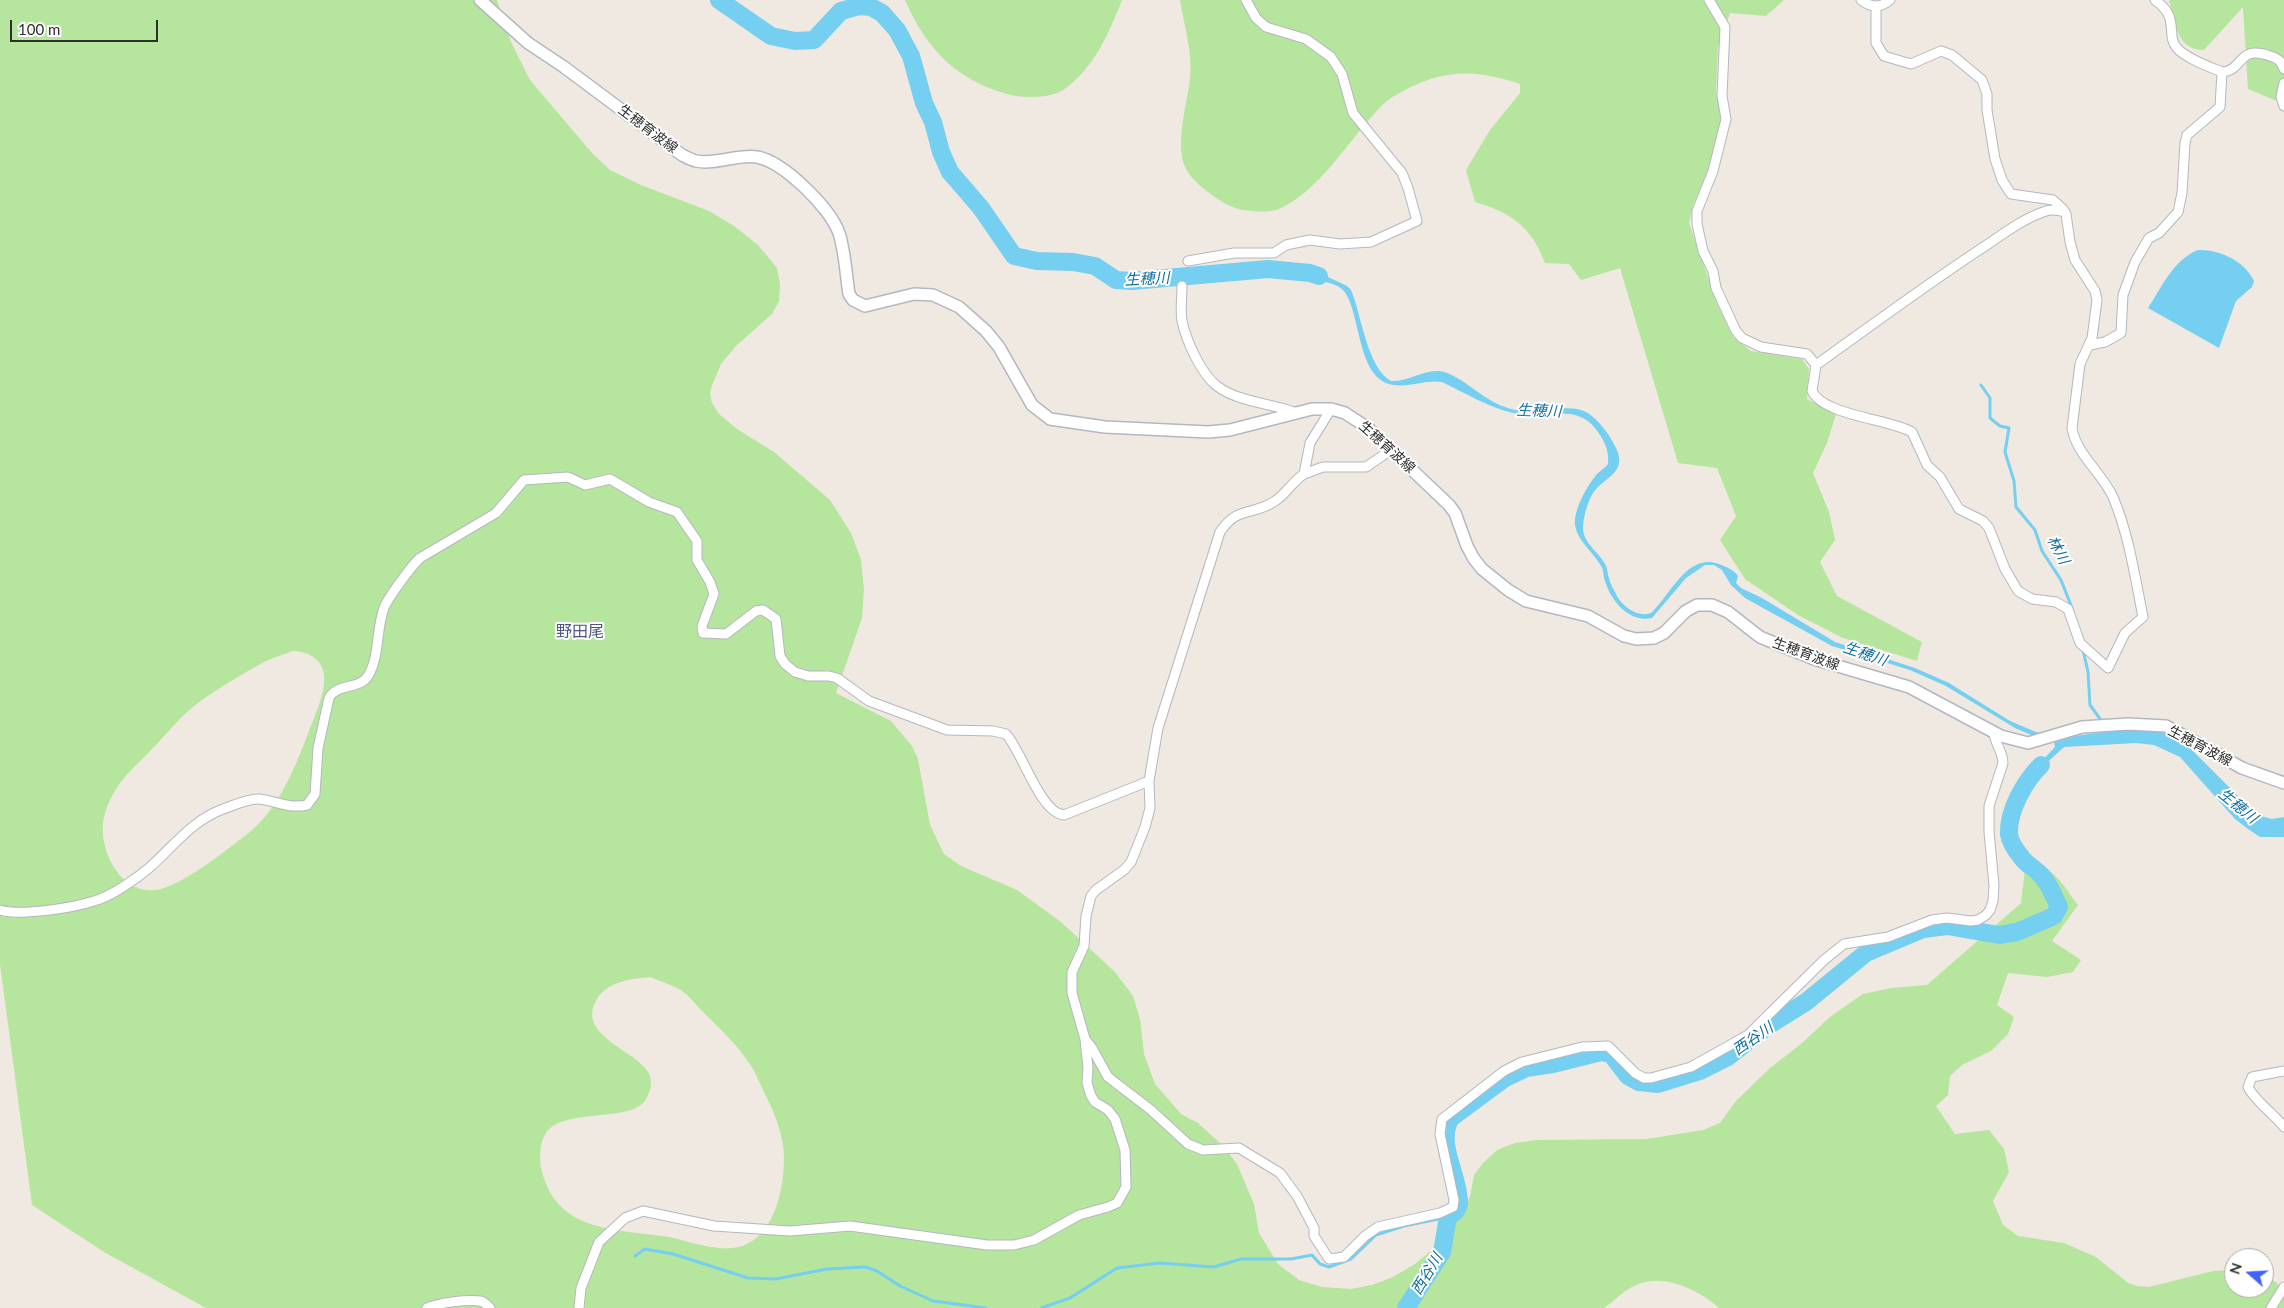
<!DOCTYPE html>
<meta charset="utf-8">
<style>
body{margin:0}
#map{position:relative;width:2284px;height:1308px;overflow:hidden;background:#efe9e1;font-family:Lato,sans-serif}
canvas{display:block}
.north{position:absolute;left:2224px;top:1248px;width:50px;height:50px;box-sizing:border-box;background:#fff;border:1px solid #ababab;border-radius:50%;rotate:289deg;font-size:14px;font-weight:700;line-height:20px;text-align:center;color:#2e2e2e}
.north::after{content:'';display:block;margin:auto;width:18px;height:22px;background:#4264fb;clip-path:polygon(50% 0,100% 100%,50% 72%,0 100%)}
.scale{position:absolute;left:10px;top:20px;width:148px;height:22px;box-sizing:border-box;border:2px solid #2e2e2e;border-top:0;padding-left:6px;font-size:15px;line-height:18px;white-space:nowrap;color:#2e2e2e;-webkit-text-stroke:4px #fff;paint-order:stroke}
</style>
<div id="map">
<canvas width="2284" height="1308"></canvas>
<div class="north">N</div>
<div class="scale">100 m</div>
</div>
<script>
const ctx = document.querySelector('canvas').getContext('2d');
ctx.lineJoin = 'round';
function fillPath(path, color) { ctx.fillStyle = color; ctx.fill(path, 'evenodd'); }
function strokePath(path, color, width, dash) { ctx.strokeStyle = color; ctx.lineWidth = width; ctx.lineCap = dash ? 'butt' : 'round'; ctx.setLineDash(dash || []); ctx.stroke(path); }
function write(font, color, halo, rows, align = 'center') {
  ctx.font = font + ' Lato,"Noto Sans JP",sans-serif'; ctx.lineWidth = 4; ctx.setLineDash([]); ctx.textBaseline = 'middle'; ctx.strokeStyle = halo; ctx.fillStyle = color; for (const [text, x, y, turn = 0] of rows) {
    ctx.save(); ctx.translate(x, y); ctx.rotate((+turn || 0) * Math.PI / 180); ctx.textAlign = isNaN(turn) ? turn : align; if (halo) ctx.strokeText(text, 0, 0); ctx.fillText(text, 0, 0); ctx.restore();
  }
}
const green = new Path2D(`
 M0,0H497L511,42L530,80L592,153L610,170L641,185L709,211L734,226L758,245L777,268L780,284L779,301L772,314L736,346L721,364L711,388L710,394L712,403L719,414L737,429L774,452L830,500L851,533L861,560L864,589L862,618L836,693L891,721L912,746L918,759L930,825L944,854L961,866L1017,890L1061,922L1115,972L1133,996L1140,1019L1144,1054L1155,1084L1181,1114L1198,1123L1222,1145L1237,1164L1254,1204L1259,1233L1278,1264L1299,1280L1322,1287L1351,1289L1372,1285L1393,1277L1415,1264L1438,1245L1470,1197L1474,1175L1483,1163L1497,1150L1515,1143L1536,1140L1647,1139L1703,1130L1720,1123L1735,1102L1770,1068L1801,1044L1831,1016L1863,994L1891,988L1927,985L2021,903L2025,869C2030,869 2037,867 2042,868C2057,871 2069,894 2078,905L2052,941L2081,960L2073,972L2047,977L2008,973L1997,1005L2014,1017L2008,1034L1991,1051L1962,1065L1950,1076L1948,1095L1936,1106L1955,1134L1989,1130L2004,1149L2009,1172L1993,1201L2003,1225L2018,1236L2064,1243L2096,1257L2128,1283L2137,1286L2149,1287L2213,1271L2234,1270V1288H2264V1277L2276,1282L2284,1292V1308H1719C1697,1289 1664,1273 1636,1285C1624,1290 1614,1301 1604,1308H206L104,1252L32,1205L0,964ZM292,651C307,651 322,658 324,675C326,690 316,713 311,726C296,765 280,809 246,835C225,851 182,886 156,890C120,895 97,848 104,817C106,808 111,797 116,789C125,774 139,763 151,750C165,736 178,719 193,707C210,693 244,673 264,662C272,658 283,655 292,651ZM650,977C659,981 670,984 679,989C688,994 695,1004 702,1011C720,1029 740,1047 753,1069C758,1078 762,1088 767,1098C776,1116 784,1138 784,1158C784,1186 776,1229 749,1243C726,1256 693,1242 669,1237C619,1229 558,1234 542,1172C539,1160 539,1143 546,1133C563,1108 627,1122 644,1102C650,1094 654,1081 648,1072C634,1049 575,1035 597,999C608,981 631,979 650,977Z
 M905,0H1122C1109,33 1095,66 1066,88C1055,96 1042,97 1029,97C1015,97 1002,93 989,88C947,71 923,41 905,0Z
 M1180,0H1784L1766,16L1730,13L1718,47L1716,92L1722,121L1709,169L1693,205L1689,223L1718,306L1733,337L1751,351L1802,359L1809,369L1807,399L1836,414L1827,443L1813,473L1829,512L1835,540L1820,562L1837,596L1922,642L1917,661L1843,638L1798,615L1745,579L1720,540L1736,516L1717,468L1678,463L1620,268L1581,280L1569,264L1545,263C1532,227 1510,212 1475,202L1466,170L1490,130L1520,93V84C1471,67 1436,70 1391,98C1382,104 1374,114 1367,122C1343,150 1314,194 1279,209C1271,212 1261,212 1253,211C1242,211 1230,207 1221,201C1207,192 1187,178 1183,161C1177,133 1187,106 1190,78C1193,53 1184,25 1180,0Z
 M2169,0H2284V104L2248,89L2243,7L2204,50C2175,50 2176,22 2169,0Z`);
const water = new Path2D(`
 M2198,250C2219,249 2245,261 2254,281L2252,287L2236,301L2219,348L2148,308C2162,287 2173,260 2198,250Z
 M1291,268L1311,269L1347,286L1351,290C1361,313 1367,368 1391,381C1407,382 1423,370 1439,371C1461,374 1482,400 1505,407C1513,410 1523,412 1531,411C1547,411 1568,405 1584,411C1597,417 1610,435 1616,448C1628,473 1604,477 1593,493C1587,503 1583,518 1583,529C1584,544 1599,552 1605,564C1608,568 1607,573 1609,578C1610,584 1614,590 1617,596C1623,607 1638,618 1651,613C1670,596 1687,552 1719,564C1726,567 1733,569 1738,576L1736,583L1741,588L1762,598L1835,642L1915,668L1949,683L2010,721L2036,732L2058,738L2120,730L2157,731L2166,733L2184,742L2257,815L2272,819L2284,817V837H2260L2248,829L2235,819L2180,757L2154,745L2136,743L2064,747L2040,769L2029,784L2026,782L2033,770L2055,747L2054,742L2031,735L2015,728L1946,686L1910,670L1832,646L1745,598L1731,585L1722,570L1714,565H1705L1686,578L1652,618C1629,623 1611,601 1605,581C1603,576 1604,570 1601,566C1593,551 1573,538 1575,519C1577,504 1587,486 1597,474C1601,470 1605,468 1608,464C1609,453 1606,444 1600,435C1578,399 1546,421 1513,413C1488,407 1465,393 1442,382C1425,379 1408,389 1389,384C1356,374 1361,310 1343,290C1334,281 1315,281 1303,276C1299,274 1295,271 1291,268Z`);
const stream = new Path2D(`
 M1981,385L1990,398V418L2000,426L2009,428L2005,452L2014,481L2016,507L2035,530L2042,551L2061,580L2072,608
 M2083,650L2088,672L2090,705L2103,723
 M635,1256L645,1249L673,1254L748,1278L776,1279L827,1269L866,1267L877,1271L900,1286L933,1301L986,1308
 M1041,1308L1070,1298L1117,1268L1159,1263L1214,1267L1241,1259H1291L1312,1255L1320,1264L1329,1267L1351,1259L1376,1235L1404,1226L1448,1217`);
const river = new Path2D(`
 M719,0L771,36L795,41L814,40L841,11L859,6L871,7L882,13L897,30L911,56L924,103L933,122L941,152L950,172L981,208L1014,256L1037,261L1073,262L1095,266L1116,280L1132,281L1268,269L1310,273L1319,276
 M1406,1308L1442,1252L1448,1217L1456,1211L1459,1204C1460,1177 1435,1143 1451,1118L1505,1078L1526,1068L1553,1064L1601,1052L1611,1054L1628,1076L1639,1082L1658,1084L1700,1071L1728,1057L1769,1025L1806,1002L1866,953L1923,929L1947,926L1999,935L2017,932L2054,916L2059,907C2054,896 2048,881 2039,873C2034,868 2026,864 2022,858C2017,852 2010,843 2009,834C2008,810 2025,781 2041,765`);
const street = new Path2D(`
 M1709,0L1725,27L1722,96L1726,119L1713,171L1697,211V224L1703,251L1713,271L1716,288L1722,301L1736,331L1742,338L1761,347L1807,354L1816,365L1812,391C1823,415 1888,419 1912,432L1927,465L1940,477L1959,509L1983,521L1989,528L2005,569L2018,591L2032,599L2056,602L2068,609L2080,643L2108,668L2125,633L2143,617C2135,577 2129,535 2113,497C2102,473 2076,454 2072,428L2080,364L2092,338L2097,300L2095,291L2075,260L2070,242L2066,214L2062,208L2053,200L2011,194L2002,180L1995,159L1987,110V94L1982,80L1952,55L1941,51L1911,64L1884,56L1876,43V7
 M1861,0C1871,8 1881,8 1890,0
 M2155,0C2181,18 2165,35 2177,48C2185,58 2210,67 2222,72C2244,71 2237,44 2270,56C2278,58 2281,61 2284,69
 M2284,83L2281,97L2284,106
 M1188,261L1234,253H1274L1286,245L1310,240L1340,244L1371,242L1417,221L1408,188L1402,173L1353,113L1342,74L1331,57L1306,39L1266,27L1256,18L1246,0
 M1182,286C1182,298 1180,310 1182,321C1186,340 1201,374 1217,386C1238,402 1270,403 1294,412
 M2090,345L2105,342L2121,333L2123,295L2135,262L2149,238L2159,233L2178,212L2182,193L2185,143L2187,135L2220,107L2222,72
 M1816,365C1869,327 1922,288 1976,252C1998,238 2021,219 2046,211C2052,209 2058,210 2065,212
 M1304,474L1323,467H1366L1391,450
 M0,910C22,916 72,908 94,901C110,897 136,879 149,868C173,847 191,821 223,809C232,806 249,798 259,799C277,801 288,809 307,805L315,794L318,748L329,698C337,683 359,690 368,676C380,656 376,629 384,608C387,599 412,565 420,558L496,513L524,480L568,477L585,485L610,479L649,502L677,512L697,541V560L710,582L714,594L702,626L703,633L726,634L756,611L763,610L776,619L780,656L785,664L795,672L808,676H829L837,678L869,701L947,730L993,731L1006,734C1022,751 1040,813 1064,815L1149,781
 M1085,1039L1092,1048L1108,1077L1151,1110L1188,1144L1203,1150L1239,1148L1280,1173L1297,1196L1314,1228V1236L1329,1259L1344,1257L1365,1236L1378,1227L1440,1213L1453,1207L1454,1200L1440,1134L1442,1119L1504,1071L1522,1062L1582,1047L1608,1046L1635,1073L1644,1078H1651L1691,1067L1748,1035L1824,960L1844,944L1888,937L1932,920L1947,918L1971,921L1978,920L1986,915L1990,910L1993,901L1994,885L1989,832V806L2003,763C2003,752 1995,744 1994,733
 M2284,1071L2252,1077L2248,1087C2255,1101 2274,1114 2284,1127
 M427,1308C437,1303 468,1299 480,1301C485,1302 487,1305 490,1308
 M579,1308L581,1288L599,1242L625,1218L643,1211L714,1226L790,1231L850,1226L987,1245H1014L1034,1240L1079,1215L1108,1207L1117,1203L1126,1187L1125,1150L1115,1119L1108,1110L1095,1102L1091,1096L1087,1083L1088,1068L1085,1039L1072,993V972L1084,946L1086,916L1091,896L1096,890L1124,870L1131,862L1145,827L1150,808L1149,781L1158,728L1220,532C1238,505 1254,516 1275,501C1286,494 1292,482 1304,474L1310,443L1331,409
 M2271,1308L2284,1287`);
const secondary = new Path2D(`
 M480,0L528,43L564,67L682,155C686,157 691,160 696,161C716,165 737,154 757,157C784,162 830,208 839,233C845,252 846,275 849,294L853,300L865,306L914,294L933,295L959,307L986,331L999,347L1032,405L1050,419L1105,427L1208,432L1230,430L1312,409H1331L1345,413L1368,428L1449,505L1455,513L1467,546L1474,559L1482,569L1508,590L1526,601L1588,616L1624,636L1636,639L1654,638L1664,633L1686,611L1697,605H1712L1728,612L1760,637L1772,642L1814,659L1909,687L2001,736L2028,743L2082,727L2128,724L2166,726L2242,768L2284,783`);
const streetNames = [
 ["生穂育波線",648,129,37],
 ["生穂育波線",1387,447,42],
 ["生穂育波線",1806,654,20],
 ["生穂育波線",2200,746,28]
];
const waterNames = [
 ["生穂川",1147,279,-3],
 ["生穂川",1539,411,2],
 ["林川",2058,550,62],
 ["生穂川",1865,654,19],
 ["生穂川",2238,806,39],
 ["西谷川",1753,1039,-35],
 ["西谷川",1427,1274,-59]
];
const quarterNames = [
 ["野田尾",580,632]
];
fillPath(green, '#b6e59e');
fillPath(water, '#75cff0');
strokePath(stream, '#75cff0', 3);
strokePath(river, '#75cff0', 18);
strokePath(street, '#b4b7c1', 11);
strokePath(secondary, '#b4b7c1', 14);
strokePath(street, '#fff', 9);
strokePath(secondary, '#fff', 11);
write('14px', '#2e2e2e', '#fff', streetNames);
write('italic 15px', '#0d6fa3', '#fff', waterNames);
write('16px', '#4d5680', '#fff', quarterNames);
</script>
